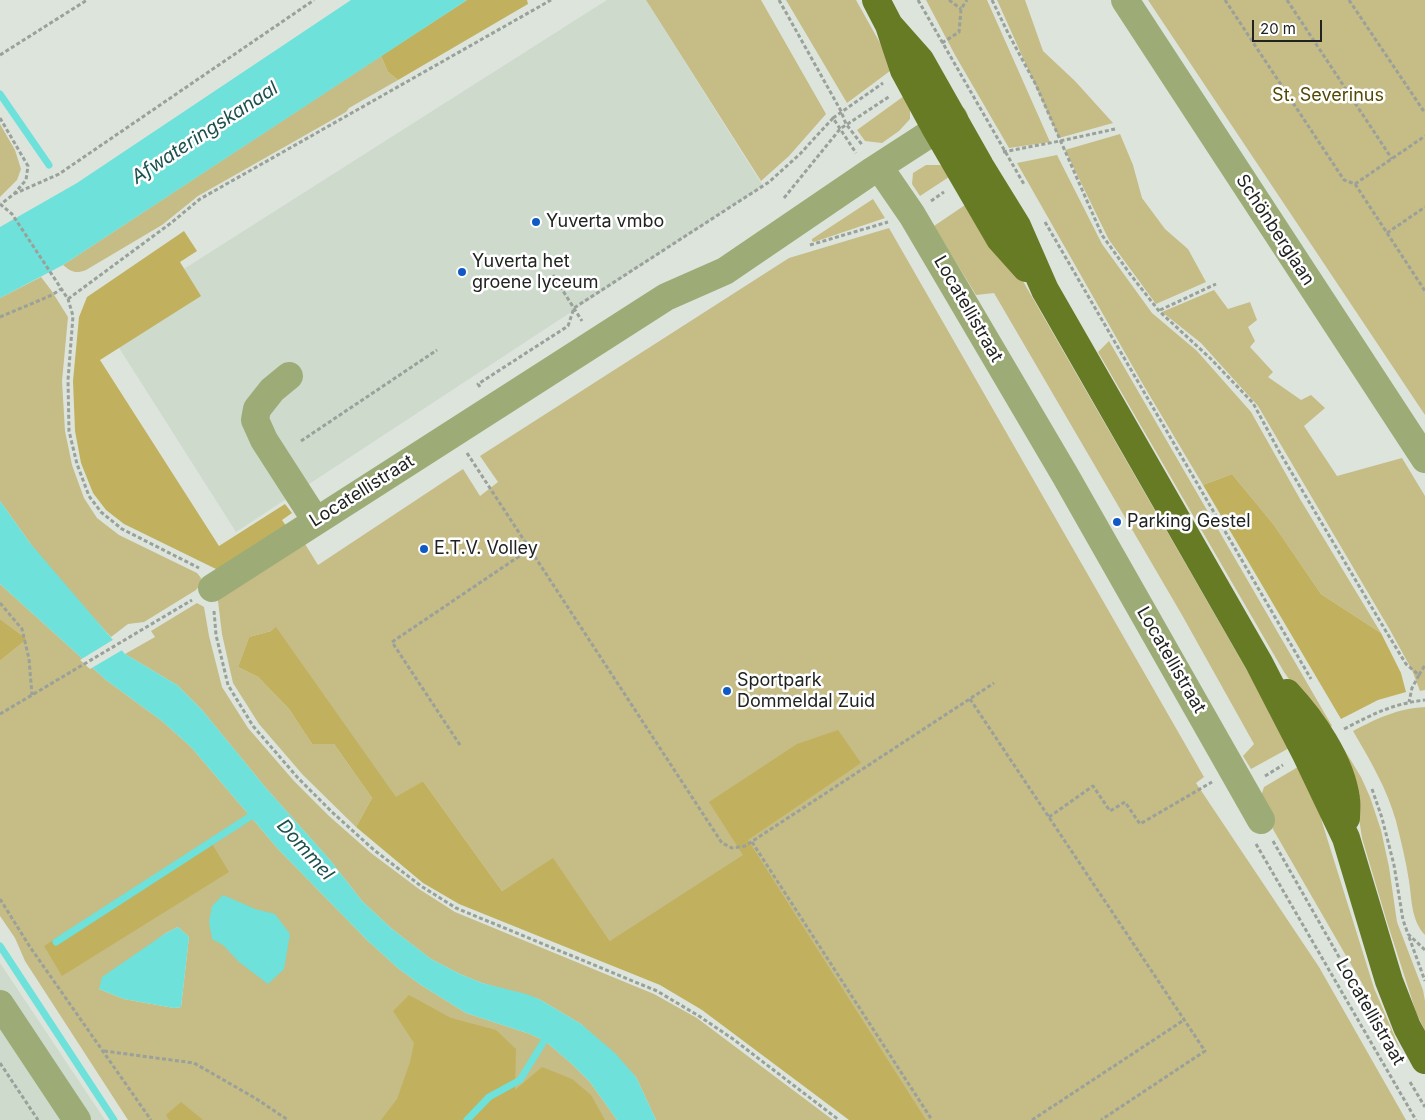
<!DOCTYPE html>
<meta charset="utf-8">
<style>
body{margin:0}
#map{position:relative;width:1425px;height:1120px;overflow:hidden;background:#dde4dc;font-family:Inter,sans-serif}
canvas{display:block}
.scale{position:absolute;left:1252px;top:20px;width:70px;height:22px;box-sizing:border-box;border:2px solid #202320;border-top:0;padding-left:6px;font-size:15px;line-height:18px;white-space:nowrap;color:#202320;-webkit-text-stroke:4px #fff;paint-order:stroke}
</style>
<div id="map">
<canvas width="1425" height="1120"></canvas>
<div class="scale">20 m</div>
</div>
<script>
const ctx = document.querySelector('canvas').getContext('2d');
ctx.lineJoin = 'round';
function fillPath(path, color) { ctx.fillStyle = color; ctx.fill(path, 'evenodd'); }
function strokePath(path, color, width, dash) { ctx.strokeStyle = color; ctx.lineWidth = width; ctx.lineCap = dash ? 'butt' : 'round'; ctx.setLineDash(dash || []); ctx.stroke(path); }
function write(font, color, halo, rows, align = 'center') {
  ctx.font = font + ' Inter,sans-serif'; ctx.lineWidth = 5; ctx.setLineDash([]); ctx.textBaseline = 'middle'; ctx.strokeStyle = halo; ctx.fillStyle = color; for (const [text, x, y, turn = 0] of rows) {
    ctx.save(); ctx.translate(x, y); ctx.rotate((+turn || 0) * Math.PI / 180); ctx.textAlign = isNaN(turn) ? turn : align; if (halo) ctx.strokeText(text, 0, 0); ctx.fillText(text, 0, 0); ctx.restore();
  }
}
const built = new Path2D(`
 M607,0H646L763,186L236,532L102,321Z
 M0,963L105,1120H0Z`);
const green = new Path2D(`
 M646,0H761L826,114L789,156L761,181Z
 M786,0H856L894,68L847,103Z
 M926,0H987L1050,142L1009,148L955,55Z
 M997,0H1025L1043,51L1075,81L1113,123L1059,138Z
 M1148,0H1425V415Z
 M381,56L388,72L398,80L349,108L346,112L198,196L162,225L86,270C76,274 71,272 63,265Z
 M904,96L910,106V119L899,131L882,143L865,141L857,130Z
 M0,124L15,150L21,169L17,180L0,197Z
 M1120,134L1133,165L1142,198L1165,229L1188,249L1206,282L1156,304L1109,240L1065,150Z
 M1057,155L1102,244L1152,313L1197,351L1251,412L1300,499L1381,633L1321,594L1274,525L1232,474L1203,485L1141,381L1017,163Z
 M926,165H940L952,175L920,196L912,184L913,173Z
 M873,199L885,218L814,242L812,241V239Z
 M968,203L1020,276L1291,747L1251,769L1243,756L1254,744L1182,615L994,293L976,295L934,226Z
 M889,228L1204,777L1196,783L1319,967L1406,1120H914L610,941L553,859L502,891L423,781L396,798L276,628L271,631L249,637L238,667L258,677L289,709L312,744H334L372,798L356,827L303,775L259,724L233,683L222,634L217,593L302,539L318,565L463,469L480,496L498,482L480,456L789,258Z
 M41,277L51,290L68,317L62,381L65,431L72,465L84,498L97,518L119,535L197,573L201,578L200,585L196,590L144,622L128,624L111,637L59,580L30,543L0,501V298Z
 M1214,290L1228,309L1250,302L1257,320L1248,327L1255,341L1250,347L1273,372L1268,377L1301,400L1311,395L1325,408L1304,426L1337,476L1402,458L1425,496V690L1420,691L1412,670L1390,630L1258,406L1201,343L1162,312Z
 M1109,341L1332,726L1325,730L1284,672L1098,352Z
 M0,584L106,680L162,721L191,747L279,850L368,941L399,969L421,985L466,1013L530,1034L545,1041L572,1064L590,1082L617,1120H128L25,961L15,938L0,916V661L27,639L0,619ZM178,927L189,937L181,1007L174,1008L124,999L99,989L166,933Z
 M197,603L204,607L209,636L222,687L248,728L294,781L329,816L371,853L419,889L455,912L654,994L697,1018L833,1120H656L636,1077L581,1024L539,999L482,983L460,974L431,959L392,929L362,901L330,860L265,787L202,710L177,685L125,654L155,637L151,631Z
 M1425,707V935C1411,920 1412,900 1409,881C1406,861 1401,841 1396,821C1387,789 1370,760 1353,731C1378,718 1396,709 1425,707Z
 M1339,741L1361,777L1370,797L1381,830L1389,867L1397,922L1423,990L1425,1001V1031L1416,1012L1387,922L1362,838L1357,805L1334,744Z
 M1303,764L1313,784L1322,822L1374,988L1401,1051L1274,831L1259,802L1264,787Z`);
const forest = new Path2D(`
 M467,0H527L528,4L398,80L388,72L381,56Z
 M184,231L197,251L180,262L201,296L100,360L219,546L285,504L292,513L282,520L289,530L226,570L216,569L124,524L106,510L93,493L81,463L75,431L73,381L79,317L87,297Z
 M1232,474L1274,525L1321,594L1381,633L1401,673L1406,692L1378,700L1341,719L1203,485Z
 M0,619L27,639L0,661Z
 M276,627L396,797L423,781L502,891L553,858L610,941L743,855L709,802L797,744L838,730L861,763L748,840L926,1120H849L702,1010L660,985L459,904L423,883L356,827L372,798L334,744H312L289,709L258,677L238,667L249,637L271,631Z
 M211,842L229,872L62,976L44,946Z
 M409,995L451,1018L496,1030L516,1049L515,1090L542,1067L572,1079L591,1095L605,1120H381L397,1099L410,1062L414,1043L393,1011Z
 M181,1102L203,1120H169L166,1115Z`);
const water = new Path2D(`
 M351,0H467L63,265L0,298V227L77,183Z
 M0,501L30,543L125,654L177,685L202,710L265,787L330,860L362,901L392,929L431,959L460,974L482,983L526,994L539,999L581,1024L615,1053L636,1077L656,1120H617L590,1082L572,1064L545,1041L530,1034L466,1013L421,985L399,969L368,941L279,850L191,747L162,721L106,680L0,584Z
 M223,895L255,909L275,914L290,934L284,969L268,984L239,962L223,945L212,939L209,922L212,906Z
 M178,927L189,937L181,1007L174,1008L124,999L99,989L102,977L166,933Z`);
const pier = new Path2D(`
 M116,638L124,649L90,669L80,660Z`);
const stream = new Path2D(`
 M0,94L49,165
 M56,942L251,816
 M0,946L114,1120
 M467,1120L489,1097L520,1080L549,1033`);
const path = new Path2D(`
 M779,0L841,111L846,124L863,146
 M918,0L1025,186
 M949,0L961,9
 M992,0L1008,33L1036,85L1102,235L1130,274L1159,311L1210,358L1253,403L1280,453L1387,633L1406,664L1419,675L1412,688L1409,702
 M1225,0L1344,180L1355,184L1425,291
 M1287,0L1392,159
 M1349,0L1425,113
 M942,43L959,32L961,9L967,0
 M0,55L87,0
 M0,118L28,166L26,180L14,194L1,204
 M833,118L883,83
 M1003,152L1060,141L1115,129
 M1355,184L1425,136
 M14,194L59,174L314,0
 M784,198L840,129L890,96
 M931,201L944,192
 M0,204L12,214L68,299L73,316L68,380L69,431L77,464L89,496L101,512L122,529L199,568
 M1045,222L1311,679
 M1387,233L1425,207
 M810,245L888,222
 M553,275L582,321
 M68,299L171,223L200,199L551,0
 M1160,310L1216,284
 M0,317L52,295L61,289
 M480,387L478,384L568,326L574,308L769,182L800,154L833,118L856,153
 M301,441L437,350
 M467,453L722,843L732,848L745,846L994,683
 M0,603L22,629L29,659L32,695
 M214,611L216,635L228,685L253,726L298,778L332,812L374,850L421,886L456,908L657,991L699,1016L733,1039L839,1120
 M1419,675L1425,665
 M970,699L1205,1051L1101,1120
 M0,714L192,600
 M1344,729C1373,714 1392,704 1425,700
 M460,745L392,642L530,549
 M1265,776L1283,765
 M1372,789L1382,818L1394,865L1403,920L1408,934L1425,950
 M1049,817L1093,786L1110,811L1125,802L1140,824L1212,782
 M1273,841L1376,1022
 M752,842L932,1120
 M1256,844L1416,1120
 M0,899L30,947L151,1120
 M1409,937L1425,981
 M104,1051L194,1063L255,1098L288,1120
 M0,1063L38,1120
 M1410,1082L1425,1107
 M1032,1120L1184,1020`);
const minor = new Path2D(`
 M1125,0L1425,459
 M879,167L912,215L1065,475L1261,820
 M289,376L272,390L257,409L255,420L264,440L309,510
 M212,588L666,297L725,271L869,173L954,118
 M0,1004L77,1120`);
const major = new Path2D(`
 M876,0L889,25L904,70L936,129L1000,239L1026,268
 M889,25L920,60L980,166L1017,226L1045,290L1259,663L1305,752L1346,838L1389,981L1407,1027L1425,1060
 M1287,693C1312,720 1341,761 1346,799C1347,805 1346,812 1346,818`);
const markers = [
 [536,222,5,"#0f5ac4"],
 [462,272,5,"#0f5ac4"],
 [1117,522,5,"#0f5ac4"],
 [424,549,5,"#0f5ac4"],
 [727,691,5,"#0f5ac4"]
];
const parkNames = [
 ["St. Severinus",1328,96]
];
const poiNames = [
 ["Yuverta vmbo",546,222],
 ["Yuverta het",472,262],
 ["groene lyceum",472,283],
 ["Parking Gestel",1127,522],
 ["E.T.V. Volley",434,549],
 ["Sportpark",737,681],
 ["Dommeldal Zuid",737,702]
];
const streetNames = [
 ["Schönberglaan",1275,230,57],
 ["Locatellistraat",968,309,60],
 ["Locatellistraat",362,491,-32],
 ["Locatellistraat",1171,660,60],
 ["Locatellistraat",1370,1012,60]
];
const waterNames = [
 ["Afwateringskanaal",205,133,-33],
 ["Dommel",305,850,48]
];
fillPath(built, '#cddacc');
fillPath(green, '#c6bc86');
fillPath(forest, '#c1b15e');
fillPath(water, '#6de1da');
fillPath(pier, '#dde4dc');
strokePath(stream, '#6de1da', 7);
strokePath(path, '#9aa09a', 3, [4, 2.5]);
strokePath(minor, '#9dac77', 28);
strokePath(major, '#677a24', 28);
for (const [x, y, r, color] of markers) { const dot = new Path2D(); dot.arc(x, y, r, 0, 2 * Math.PI); ctx.fillStyle = color; ctx.fill(dot); strokePath(dot, '#fff', 2); }
write('18px', '#544904', '#fff', parkNames);
write('18px', '#202320', '#fff', poiNames, 'left');
write('18px', '#202320', '#fff', streetNames);
write('italic 19px', '#1c504d', '#fff', waterNames);
</script>
